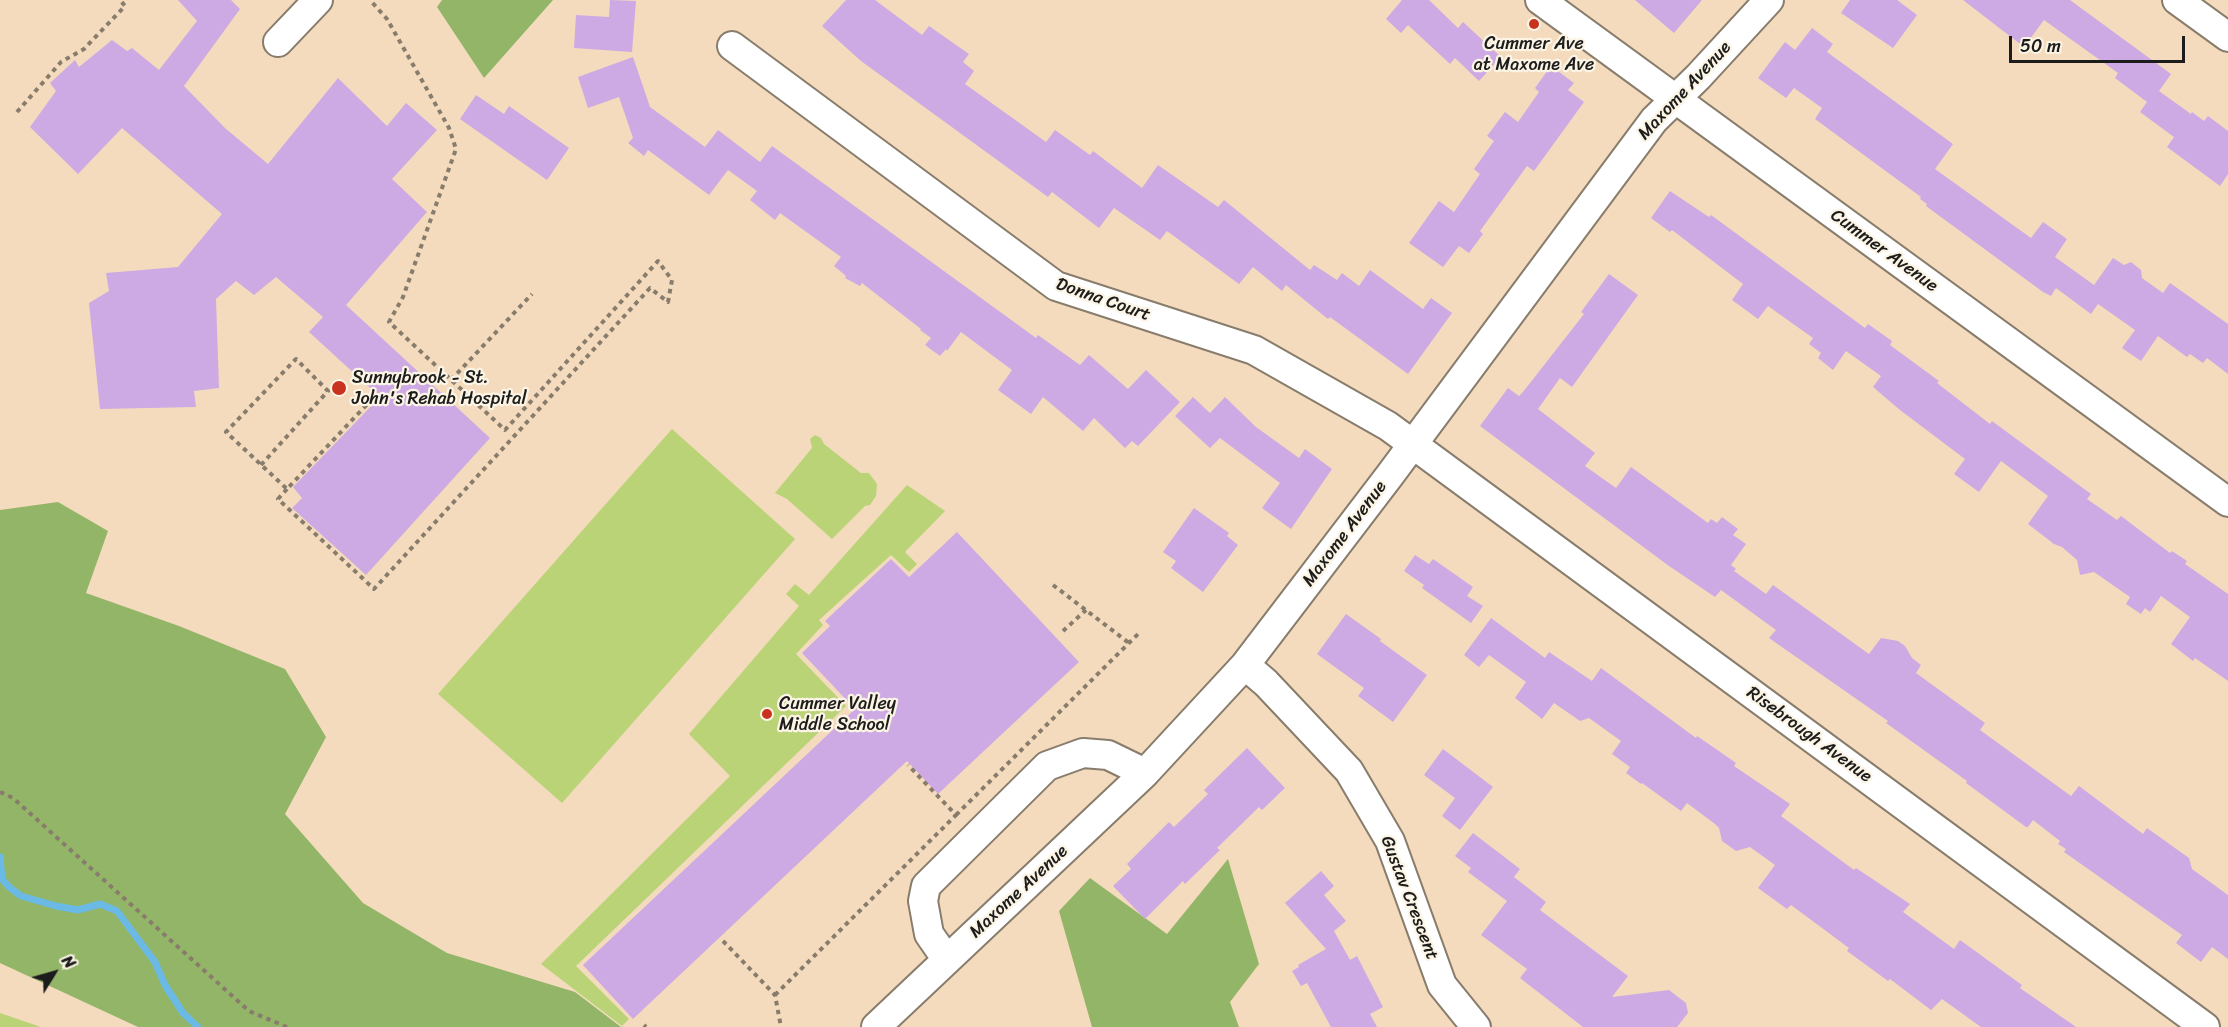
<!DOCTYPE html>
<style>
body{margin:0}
#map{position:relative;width:2228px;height:1027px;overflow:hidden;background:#f4dbbd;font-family:Sriracha,sans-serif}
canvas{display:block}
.north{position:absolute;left:24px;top:943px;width:60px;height:60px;-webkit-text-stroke:4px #fcf5e5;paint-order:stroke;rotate:53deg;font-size:16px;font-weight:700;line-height:24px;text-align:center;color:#1c1c1c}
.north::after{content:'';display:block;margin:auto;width:21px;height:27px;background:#1c1c1c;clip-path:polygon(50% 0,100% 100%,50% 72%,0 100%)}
.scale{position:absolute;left:2009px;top:36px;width:176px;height:27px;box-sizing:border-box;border:3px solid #1c1c1c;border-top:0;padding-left:8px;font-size:18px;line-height:21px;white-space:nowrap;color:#1c1c1c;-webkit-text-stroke:4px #fcf5e5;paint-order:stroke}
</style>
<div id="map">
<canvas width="2228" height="1027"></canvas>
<div class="north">N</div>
<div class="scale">50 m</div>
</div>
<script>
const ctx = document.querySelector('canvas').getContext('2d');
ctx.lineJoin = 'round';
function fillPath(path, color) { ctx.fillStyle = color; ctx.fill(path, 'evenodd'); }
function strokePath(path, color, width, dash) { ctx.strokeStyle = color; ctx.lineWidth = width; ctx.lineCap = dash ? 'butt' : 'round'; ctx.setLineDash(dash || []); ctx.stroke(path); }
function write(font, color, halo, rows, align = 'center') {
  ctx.font = font + ' Sriracha,sans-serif'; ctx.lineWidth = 4.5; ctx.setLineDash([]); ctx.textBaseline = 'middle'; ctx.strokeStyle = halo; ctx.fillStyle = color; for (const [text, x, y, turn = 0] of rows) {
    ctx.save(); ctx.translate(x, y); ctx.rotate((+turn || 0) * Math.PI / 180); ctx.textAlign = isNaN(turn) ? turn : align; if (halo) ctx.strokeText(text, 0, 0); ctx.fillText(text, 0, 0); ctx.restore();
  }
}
const green = new Path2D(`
 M672,429L795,539L562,803L438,694Z
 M815,435L821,438L824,444L861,473H869L877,484L876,496L870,505L865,506L832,539L787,499L775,493L812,448L810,439Z
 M907,485L945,511L905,552L917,564L909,572L891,555L819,620L823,625L796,654L846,706L576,966L629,1019L622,1026L541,964L730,776L689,734L799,606L786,594L795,584L809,595Z
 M0,1013L41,1027H0Z`);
const forest = new Path2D(`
 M442,0H553L484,78L437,7Z
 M58,502L108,531L86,593L179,626L285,669L326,737L285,814L363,903L447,953L575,992L621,1027H138L0,963V510Z
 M1228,859L1259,964L1230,1002L1239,1027H1092L1059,911L1090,878L1167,934Z`);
const stream = new Path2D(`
 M0,857L2,879L9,887L21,896L56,906L78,910L100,904L117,911L155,962L165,985L183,1013L198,1027`);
const building = new Path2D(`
 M178,0H231L240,9L184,86L225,128L268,164L338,78L387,126L406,103L437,130L392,179L427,212L346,305L490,438L366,575L292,508L302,498L293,487L380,397L309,332L323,317L276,277L254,295L236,281L216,299L219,388L194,391L196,407L100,409L89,303L109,291L106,273L178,267L222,214L122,128L78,174L30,127L56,91L50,83L75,60L79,67L112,40L127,51L132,48L159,70L197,21Z
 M610,0L636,1L632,52L574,48L576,15L609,17Z
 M846,0H875L922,35L929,26L969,54L963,62L974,71L965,84L1046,142L1055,130L1090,155L1093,151L1142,188L1158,165L1218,207L1224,200L1310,270L1314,265L1337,280L1342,273L1359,286L1370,270L1423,309L1431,298L1452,313L1408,374L1330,317L1328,319L1286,285L1282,291L1253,267L1239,284L1167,231L1160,240L1114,208L1099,228L1052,192L1048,197L861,61L822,26Z
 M1402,0H1429L1458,28L1463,22L1501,57L1479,81L1455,58L1450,64L1408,25L1401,33L1386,19Z
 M1635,0H1702L1674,33Z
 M1850,0H1897L1917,15L1893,48L1841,13Z
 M1963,0H2070L2171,74L2159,91L2191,114L2192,112L2204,121L2208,116L2228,131V174L2220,186L2167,147L2174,137L2140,112L2147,102L2115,78L2118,73L2044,20L2024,47Z
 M1812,28L1833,44L1827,52L1953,144L1935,169L2031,238L2043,222L2067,239L2055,257L2094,285L2113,258L2124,265L2131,262L2141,270L2142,278L2163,293L2170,283L2228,324V374L2207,358L2203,363L2190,354L2187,357L2158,336L2141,361L2122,348L2135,330L2098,304L2091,314L2056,288L2051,296L2043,292L1926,206L1927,204L1920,199L1921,197L1815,119L1822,108L1794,88L1786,98L1758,78L1785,42L1795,50Z
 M633,57L650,107L705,147L718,130L760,162L772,146L1036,338L1038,335L1080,365L1089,355L1128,389L1146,370L1180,402L1138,446L1132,441L1125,448L1094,418L1083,431L1043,397L1031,414L998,390L1012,370L961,332L947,351L946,349L940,356L925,345L931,338L920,330L921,329L862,283L860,286L845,278L846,276L834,266L841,257L780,213L775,220L750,200L757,191L728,170L709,195L648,150L644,156L628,143L633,138L619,97L588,108L578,77Z
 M1551,66L1574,83L1568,90L1584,102L1534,171L1527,166L1480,231L1483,234L1469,253L1459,246L1443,267L1409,243L1439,201L1454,212L1480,174L1474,169L1494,141L1487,136L1505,112L1518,122L1539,92L1535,88Z
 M476,95L504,114L509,106L569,148L547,180L460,119Z
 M1670,191L1709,217L1711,215L1865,328L1868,324L1892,341L1890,345L1939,381L1937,383L1990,424L1992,421L2091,494L2087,499L2117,520L2121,516L2170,553L2172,551L2187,561L2185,564L2228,594V681L2195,658L2193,661L2171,644L2190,617L2161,596L2150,612L2145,608L2141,614L2126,604L2130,597L2094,572L2080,575L2077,560L2062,547L2054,544L2028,524L2048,496L2001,461L1979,492L1954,474L1965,459L1900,410L1873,387L1881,376L1846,351L1833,370L1818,358L1821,353L1809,344L1813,338L1768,306L1758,319L1732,300L1743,284L1672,230L1670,232L1651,218Z
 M1609,274L1638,295L1572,387L1560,378L1538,409L1595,453L1585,466L1616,488L1631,467L1708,523L1711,519L1717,523L1722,517L1738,529L1733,535L1746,544L1731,565L1736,569L1734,571L1766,594L1773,585L1869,654L1881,638L1898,641L1905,646L1912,658L1921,665L1916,673L1985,723L1980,730L2071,796L2079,786L2143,834L2147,828L2189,858L2192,869L2228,895V959L2212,947L2201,962L2176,943L2182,935L2064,852L2066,849L2058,844L2060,841L2033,820L2028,827H2026L1966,783L1967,781L1886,723L1888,721L1769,638L1776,630L1721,590L1715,597L1669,566L1480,426L1508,388L1519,396L1523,392L1584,314L1581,312Z
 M1193,397L1210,413L1225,397L1256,427L1299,458L1305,449L1332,469L1291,529L1262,508L1280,483L1220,438L1210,448L1175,416Z
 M1194,508L1229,533L1227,536L1238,545L1203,592L1171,568L1176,561L1163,552Z
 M957,532L1079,662L938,794L907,761L633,1019L583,965L855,709L802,653L830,626L825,621L891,559L909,577Z
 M1415,555L1429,564L1433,559L1473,587L1467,596L1483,606L1471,623L1422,588L1424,585L1404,571Z
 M1346,614L1381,639L1380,641L1427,675L1393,722L1358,696L1364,688L1317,654Z
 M1491,618L1545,658L1549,652L1592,681L1601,668L1696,738L1697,736L1716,749L1736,763L1734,766L1790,804L1781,816L1854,870L1856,868L1910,904L1903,912L1954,949L1960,940L2022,985L2020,988L2076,1027H1981L1942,999L1931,1010L1890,979L1888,981L1847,951L1849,948L1791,905L1787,909L1758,888L1775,865L1750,847L1736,851L1722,841L1719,828L1715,824L1687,803L1681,811L1642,783L1641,784L1626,773L1630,767L1612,754L1621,741L1589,718L1580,721L1554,703L1542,719L1515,698L1526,682L1489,655L1479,667L1464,655Z
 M1247,748L1285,788L1262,810L1259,807L1217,848L1220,850L1185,884L1183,881L1145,919L1113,886L1131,869L1127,864L1169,822L1174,827L1208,794L1204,790Z
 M1443,749L1493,787L1460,830L1442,816L1455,798L1424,775Z
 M1473,833L1520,869L1514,877L1546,902L1540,910L1628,976L1612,997L1669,990L1686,1003L1688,1013L1677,1027H1583L1520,978L1527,969L1481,935L1507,901L1468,872L1471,868L1455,856Z
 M1321,871L1334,886L1324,895L1346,921L1334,931L1350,960L1357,956L1383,1007L1370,1014L1377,1027H1331L1307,983L1301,986L1292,971L1299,967L1298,965L1326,949L1285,903Z`);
const path = new Path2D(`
 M17,112L61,62L84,49L125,6L120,0
 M451,380L532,294
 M261,465L328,391L296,359L226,432L287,489L373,398
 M287,489L278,499L374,589L650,288L668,302L672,280L658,261L505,430L389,322L403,297L456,149L449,128L387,19L370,0
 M1053,585L1129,643
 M1063,631L1086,610
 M0,792L13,798L249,1011L287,1027
 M956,815L1140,632
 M723,941L775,995L781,1027
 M775,995L956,815L908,765
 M644,1025L646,1027`);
const minor = new Path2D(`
 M1540,0L2228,502
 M2177,0L2228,37
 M278,42L318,0
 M732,46L1056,286L1254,350L1388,426L2205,1027
 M1245,665L1266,683L1349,771L1390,841L1442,985L1476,1027
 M947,960L929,934L923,901L926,886L1047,766L1083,753L1108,755L1145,773
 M876,1027L1145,773L1245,665L1390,475L1654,120L1698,77L1769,0`);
const markers = [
 [1534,24,6,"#c8321e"],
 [339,388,8,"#c8321e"],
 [767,714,6,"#c8321e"]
];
const poiNames = [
 ["Cummer Ave",1534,44,"center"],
 ["at Maxome Ave",1534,65,"center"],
 ["Sunnybrook - St.",352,378],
 ["John's Rehab Hospital",352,399],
 ["Cummer Valley",779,704],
 ["Middle School",779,725]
];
const streetNames = [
 ["Maxome Avenue",1685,91,-47],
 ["Cummer Avenue",1884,251,36],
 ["Donna Court",1103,300,19],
 ["Maxome Avenue",1345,534,-53],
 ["Risebrough Avenue",1809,735,36],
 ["Maxome Avenue",1019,892,-43],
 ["Gustav Crescent",1409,898,69]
];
fillPath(green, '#bad377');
fillPath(forest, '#93b568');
strokePath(stream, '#6abae5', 7);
fillPath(building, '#cdaae3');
strokePath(minor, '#887c6c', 32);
strokePath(path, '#887c6c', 4, [4.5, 4.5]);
strokePath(minor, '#fff', 28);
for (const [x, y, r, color] of markers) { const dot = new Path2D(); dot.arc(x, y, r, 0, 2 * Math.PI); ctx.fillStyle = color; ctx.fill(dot); strokePath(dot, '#fcf5e5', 2); }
write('18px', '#1c1c1c', '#fcf5e5', poiNames, 'left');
write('18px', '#1c1c1c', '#fcf5e5', streetNames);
</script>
